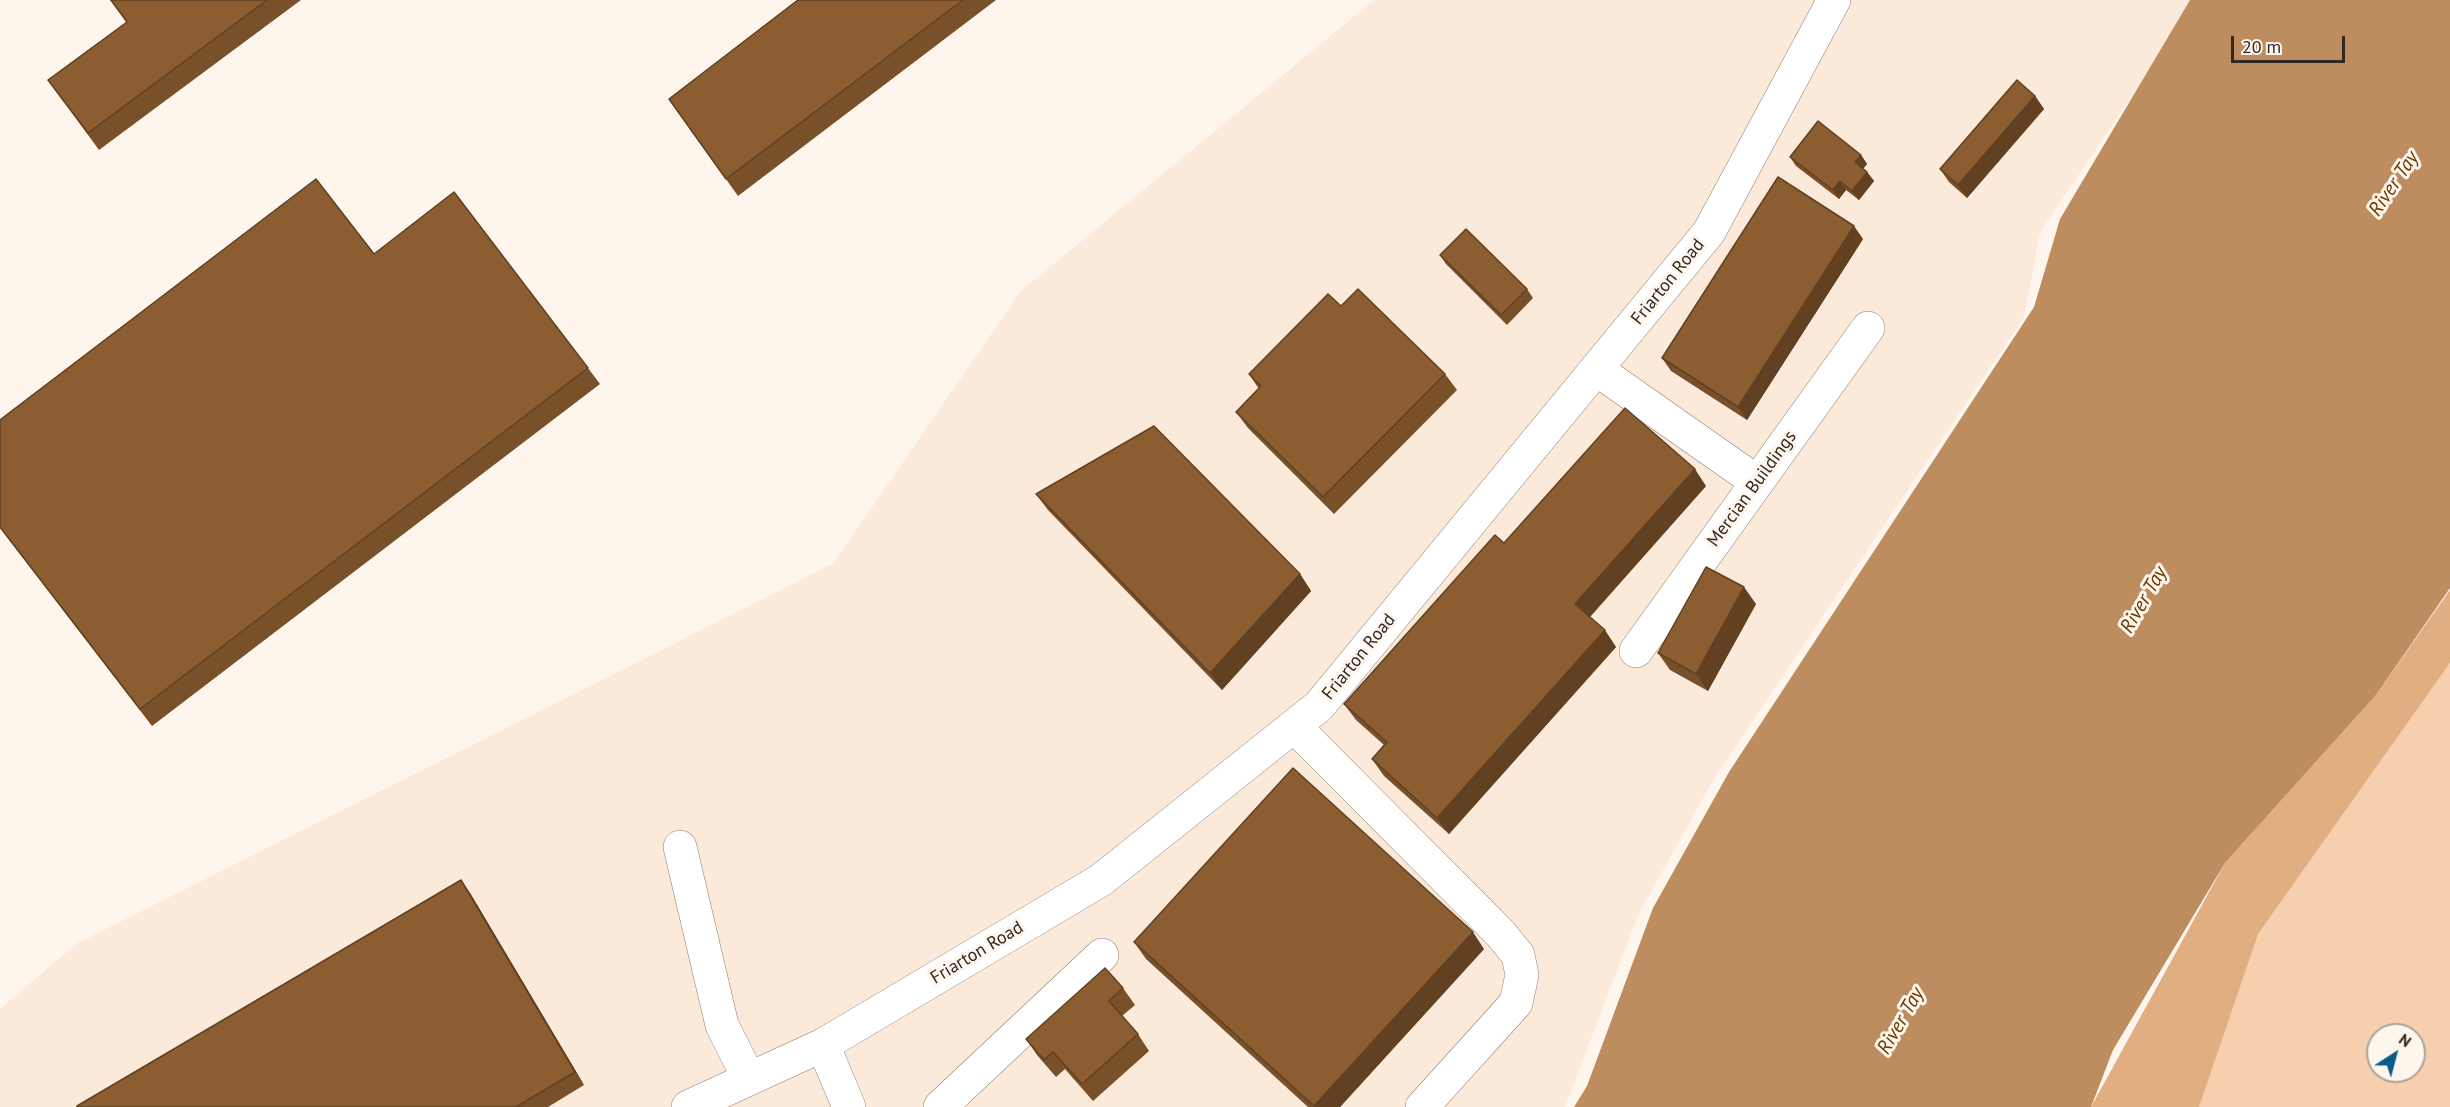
<!DOCTYPE html>
<style>
body{margin:0}
#map{position:relative;width:2450px;height:1107px;overflow:hidden;background:#fef5ed;font-family:"PT Sans",sans-serif}
canvas{display:block}
.north{position:absolute;left:2366px;top:1023px;width:60px;height:60px;box-sizing:border-box;background:#fef5ed;border:2px solid #aca39b;border-radius:50%;rotate:36deg;font-size:16px;font-weight:700;line-height:24px;text-align:center;color:#302821}
.north::after{content:'';display:block;margin:auto;width:21px;height:27px;background:#095c8e;clip-path:polygon(50% 0,100% 100%,50% 72%,0 100%)}
.scale{position:absolute;left:2231px;top:36px;width:114px;height:27px;box-sizing:border-box;border:3px solid #302821;border-top:0;padding-left:8px;font-size:18px;line-height:21px;white-space:nowrap;color:#302821;-webkit-text-stroke:4px #fef5ed;paint-order:stroke}
</style>
<div id="map">
<canvas width="2450" height="1107"></canvas>
<div class="north">N</div>
<div class="scale">20 m</div>
</div>
<script>
const ctx = document.querySelector('canvas').getContext('2d');
ctx.lineJoin = 'round';
function fillPath(path, color) { ctx.fillStyle = color; ctx.fill(path, 'evenodd'); }
function strokePath(path, color, width, dash) { ctx.strokeStyle = color; ctx.lineWidth = width; ctx.lineCap = dash ? 'butt' : 'round'; ctx.setLineDash(dash || []); ctx.stroke(path); }
function write(font, color, halo, rows, align = 'center') {
  ctx.font = font + ' "PT Sans",sans-serif'; ctx.lineWidth = 6; ctx.setLineDash([]); ctx.textBaseline = 'middle'; ctx.strokeStyle = halo; ctx.fillStyle = color; for (const [text, x, y, turn = 0] of rows) {
    ctx.save(); ctx.translate(x, y); ctx.rotate((+turn || 0) * Math.PI / 180); ctx.textAlign = isNaN(turn) ? turn : align; if (halo) ctx.strokeText(text, 0, 0); ctx.fillText(text, 0, 0); ctx.restore();
  }
}
const built = new Path2D(`
 M1374,0H2197L2040,232L2024,317L1715,777L1638,915L1565,1107H0V1009L76,944L833,564L1021,291Z`);
const green = new Path2D(`
 M2450,663V1107H2135ZM2378,1035H2414V1071H2378Z`);
const forest = new Path2D(`
 M2450,590V663L2258,934L2199,1107H2091L2225,863L2376,695Z`);
const water = new Path2D(`
 M2190,0H2450V588L2376,695L2225,863L2113,1050L2091,1107H1574L1587,1086L1653,908L1729,772L2034,307L2060,219Z`);
const minor = new Path2D(`
 M1596,369L1757,482
 M1636,651L1868,328
 M1294,726L1500,933L1518,955L1522,975L1516,1003L1422,1107
 M680,847L722,1025L749,1079
 M823,1045L849,1107
 M688,1107L823,1045L1101,880L1319,706L1709,232L1834,0
 M940,1107L1102,955`);
const wall = new Path2D(`
 M110,0H301L99,150L48,80L127,22Z
 M798,0H996L738,196L669,99Z
 M2035,96L2044,109L1967,198L1949,182L1940,169Z
 M1861,155L1867,164L1863,169L1867,172L1874,181L1859,200L1846,190L1839,199L1796,166L1790,157Z
 M1863,239L1747,420L1671,371L1662,358Z
 M374,254L588,368L600,384L152,726L0,528V420Z
 M1440,255L1527,289L1533,298L1507,325L1446,264Z
 M1341,306L1445,374L1457,390L1334,514L1248,428L1236,412L1259,389L1249,374Z
 M1706,486L1590,617L1616,647L1449,834L1384,776L1372,759L1384,745L1356,720L1344,704L1504,543Z
 M1036,494L1300,574L1311,591L1222,690L1048,510Z
 M1756,604L1708,691L1670,670L1658,653Z
 M470,893L584,1085L548,1107H77Z
 M1134,942L1484,949L1340,1107H1308L1146,959Z
 M1123,988L1135,1005L1122,1016L1138,1034L1149,1051L1093,1101L1065,1069L1056,1077L1037,1055L1026,1039Z`);
const shadedWall = new Path2D(`
 M2035,96L2044,109L1967,198L1958,185Z
 M1861,155L1867,164L1861,171L1855,162Z
 M1867,172L1874,181L1859,200L1852,191Z
 M1840,181L1846,190L1839,199L1833,190Z
 M1854,226L1863,239L1747,420L1738,407Z
 M1695,469L1706,486L1587,620L1575,604Z
 M1300,574L1311,591L1222,690L1210,673Z
 M1744,587L1756,604L1708,691L1696,674Z
 M1605,630L1616,647L1449,834L1437,818Z
 M461,880L470,893L584,1085L575,1072Z
 M1473,932L1484,949L1340,1107H1315L1314,1106Z`);
const building = new Path2D(`
 M111,0H267L88,133L48,80L127,22Z
 M798,0H963L726,179L669,99Z
 M2017,80L2035,96L1958,185L1940,169Z
 M1818,121L1861,155L1855,162L1867,172L1852,191L1840,181L1833,190L1790,157Z
 M1778,177L1854,226L1738,407L1662,358Z
 M316,179L374,254L454,192L588,368L140,709L0,527V420Z
 M1466,229L1527,289L1501,315L1440,255Z
 M1358,289L1445,374L1323,497L1236,412L1261,386L1249,374L1328,294L1341,306Z
 M1625,408L1695,469L1575,604L1605,630L1437,818L1372,759L1387,742L1344,704L1495,535L1504,543Z
 M1154,426L1300,574L1210,673L1036,494Z
 M1706,567L1744,587L1696,674L1658,653Z
 M1293,768L1473,932L1314,1106L1134,942Z
 M461,880L575,1072L516,1107H77V1106Z
 M1105,968L1123,988L1109,1001L1138,1034L1082,1084L1053,1052L1044,1060L1026,1039Z`);
const streetNames = [
 ["Friarton Road",1668,282,-51],
 ["Mercian Buildings",1752,489,-54],
 ["Friarton Road",1359,657,-51],
 ["Friarton Road",977,953,-31]
];
const waterNames = [
 ["River Tay",2394,184,-56],
 ["River Tay",2144,600,-60],
 ["River Tay",1901,1021,-60]
];
fillPath(built, '#fbe9da');
fillPath(green, '#f6d0ae');
fillPath(forest, '#e0ae80');
fillPath(water, '#bd8d60');
strokePath(minor, '#937f6d', 34);
strokePath(minor, '#fff', 33);
fillPath(wall, '#78502a');
fillPath(shadedWall, '#614122');
fillPath(building, '#8b5d31');
strokePath(building, '#614122', 1.5);
write('18px', '#302821', '#fef5ed', streetNames);
write('italic 20px', '#693b00', '#fef5ed', waterNames);
</script>
